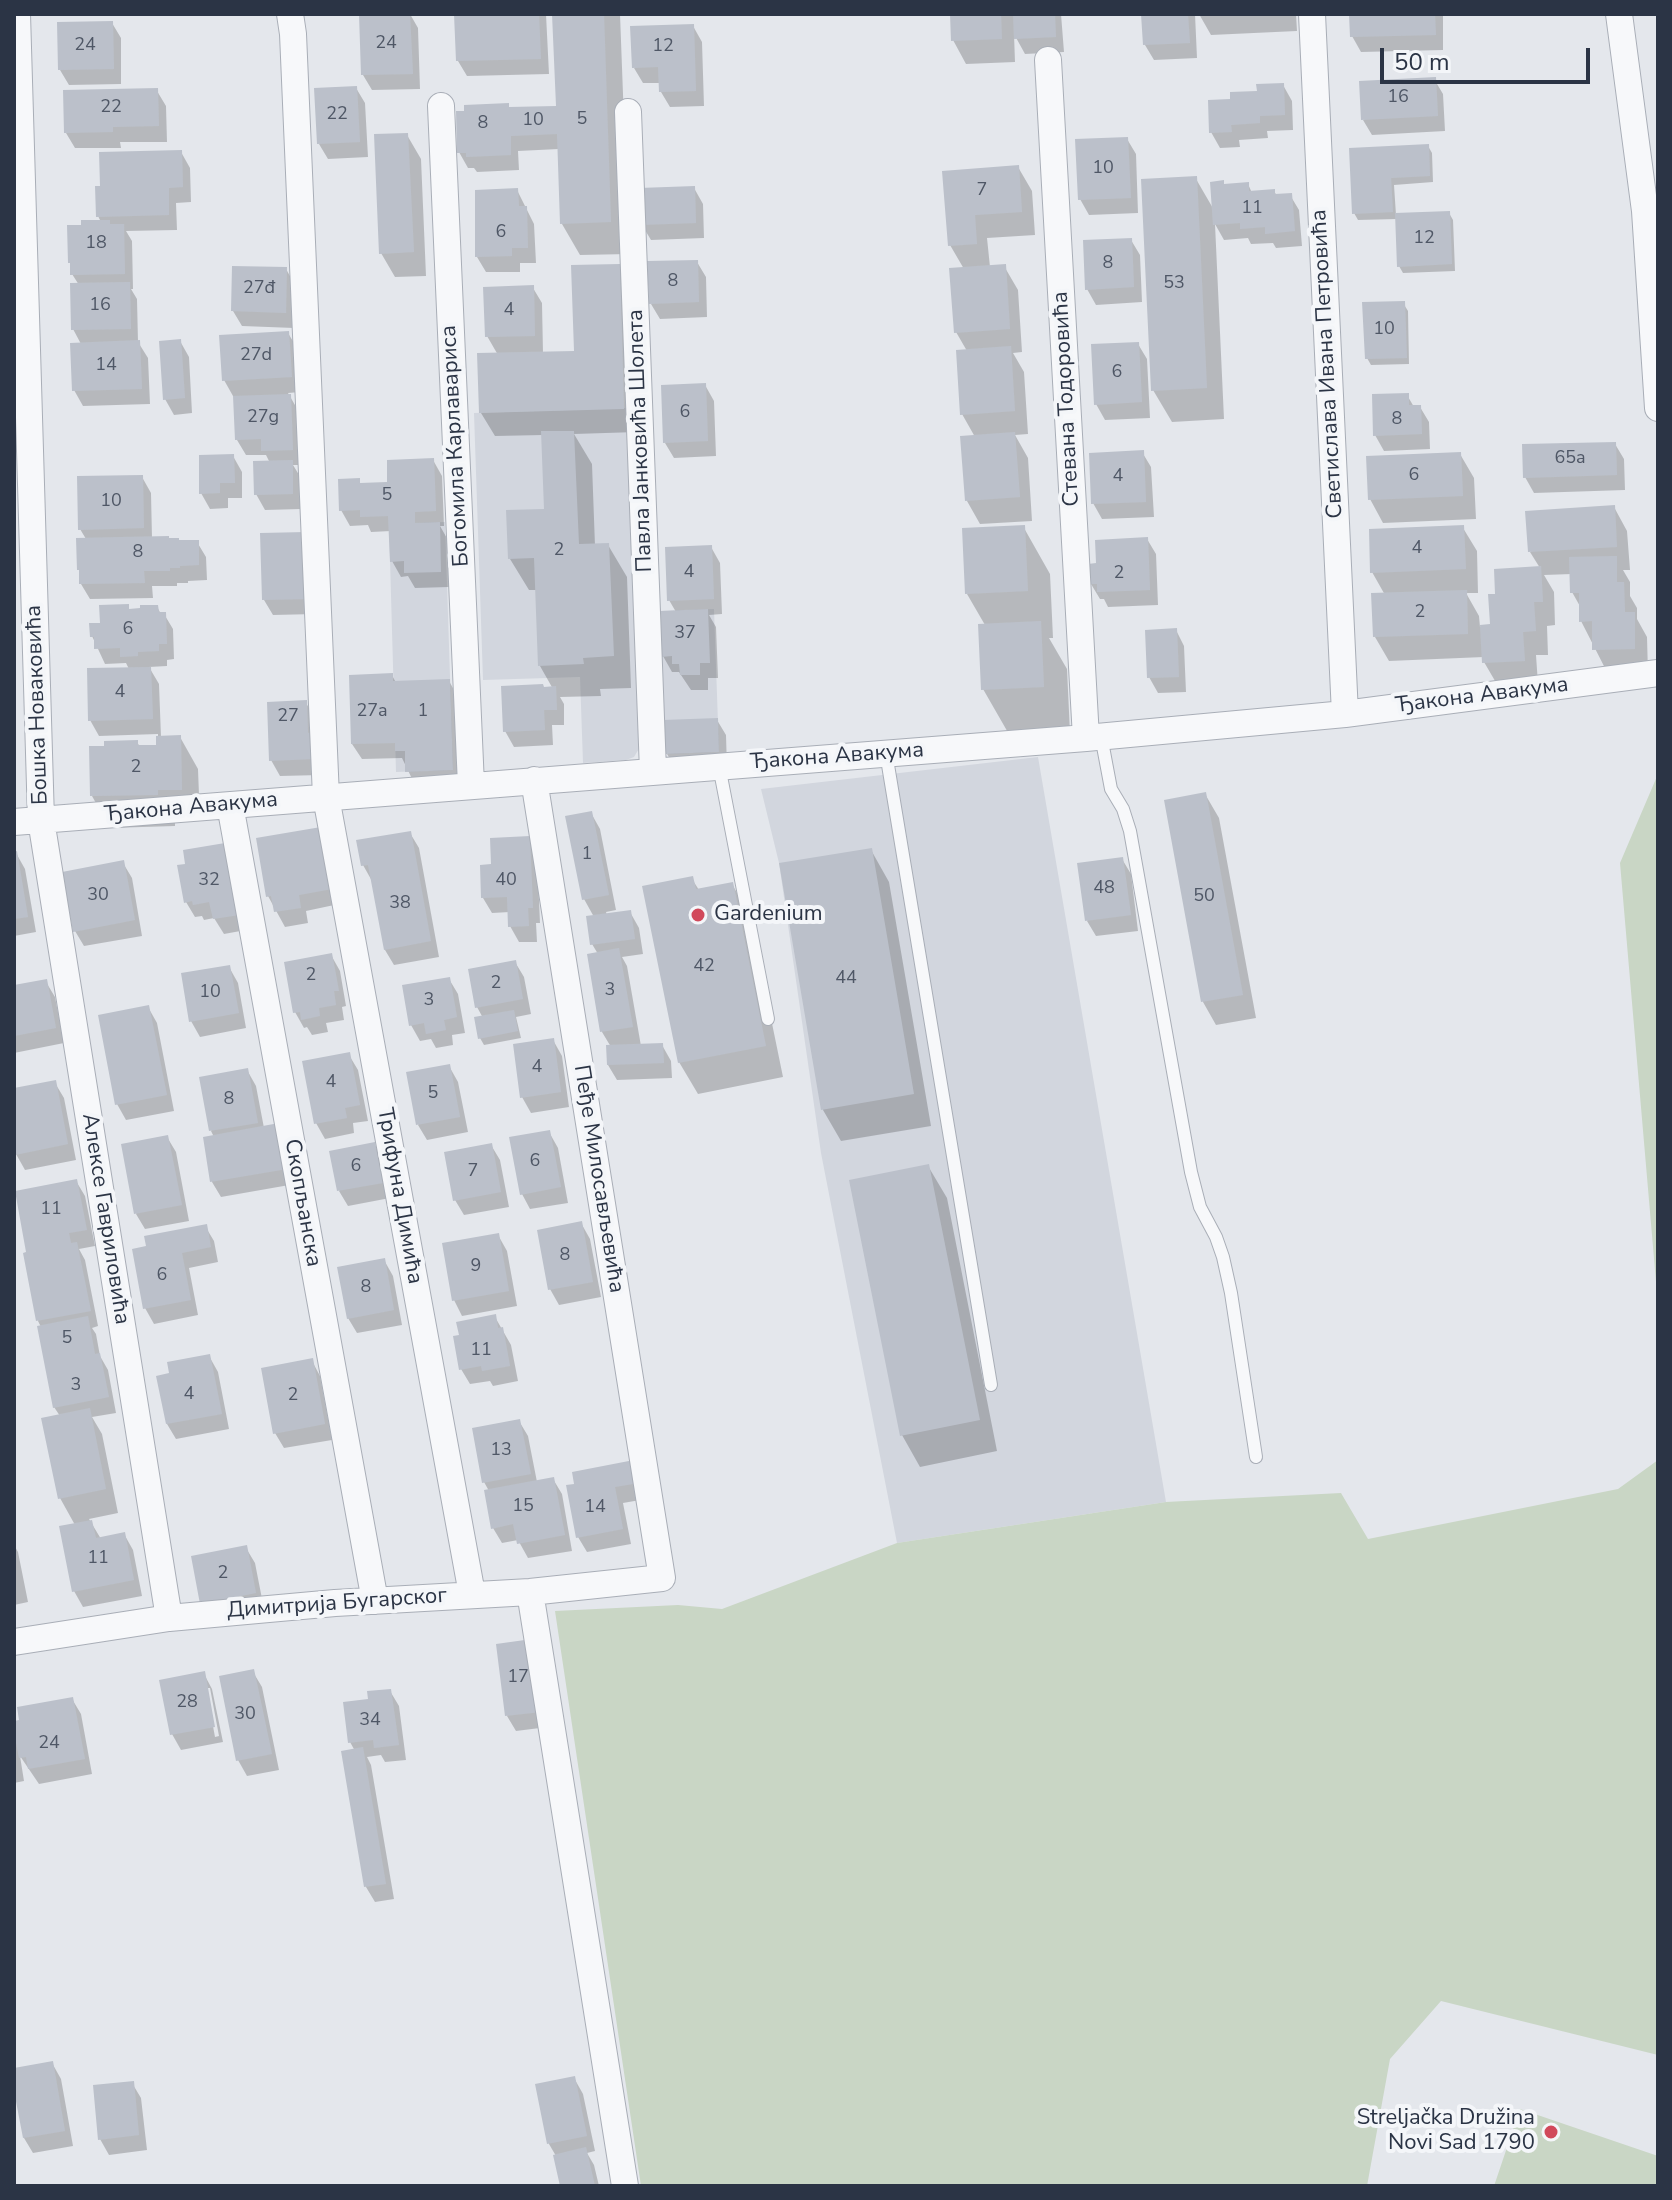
<!DOCTYPE html>
<meta charset="utf-8">
<style>
body{margin:0}
#map{position:relative;width:1672px;height:2200px;overflow:hidden;background:#e4e7ec;font-family:"Nunito Sans",sans-serif}
canvas{display:block}
.frame{position:absolute;inset:0;border:16px solid #2b3445;pointer-events:none}
.scale{position:absolute;left:1380px;top:48px;width:210px;height:36px;box-sizing:border-box;border:4px solid #2b3445;border-top:0;padding-left:10px;font-size:24px;line-height:28px;white-space:nowrap;color:#2b3445;-webkit-text-stroke:6px #f4f6f9;paint-order:stroke}
</style>
<div id="map">
<canvas width="1672" height="2200"></canvas>
<div class="frame"></div>
<div class="scale">50 m</div>
</div>
<script>
const ctx = document.querySelector('canvas').getContext('2d');
ctx.lineJoin = 'round';
function fillPath(path, color) { ctx.fillStyle = color; ctx.fill(path, 'evenodd'); }
function strokePath(path, color, width, dash) { ctx.strokeStyle = color; ctx.lineWidth = width; ctx.lineCap = dash ? 'butt' : 'round'; ctx.setLineDash(dash || []); ctx.stroke(path); }
function write(font, color, halo, rows, align = 'center') {
  ctx.font = font + ' "Nunito Sans",sans-serif'; ctx.lineWidth = 8; ctx.setLineDash([]); ctx.textBaseline = 'middle'; ctx.strokeStyle = halo; ctx.fillStyle = color; for (const [text, x, y, turn = 0] of rows) {
    ctx.save(); ctx.translate(x, y); ctx.rotate((+turn || 0) * Math.PI / 180); ctx.textAlign = isNaN(turn) ? turn : align; if (halo) ctx.strokeText(text, 0, 0); ctx.fillText(text, 0, 0); ctx.restore();
  }
}
const built = new Path2D(`
 M627,408L640,747L634,757L626,760L583,763L580,677L483,680L474,413Z
 M445,522L453,770L396,772L389,524Z
 M714,609L719,752L665,754L660,611Z
 M1038,757L1166,1502L897,1543L821,1153L779,863L761,789Z`);
const green = new Path2D(`
 M1658,774V1305L1620,863Z
 M1658,1460V2055L1441,2001L1390,2059L1367,2186H641L555,1611L678,1605L722,1609L897,1543L1166,1502L1341,1493L1368,1539L1618,1489Z
 M1520,2109L1658,2156V2186H1494Z`);
const shadow = new Path2D(`
 M361,14H410L418,28L420,89L372,90L363,75Z
 M456,14H546L549,74L467,76L458,61Z
 M554,14H620L629,254L580,255L562,224L559,149L518,151L519,170L477,172L474,168H468L459,152L508,106L510,109L558,108Z
 M952,14H1061L1064,52L1025,54L1014,34L1015,62L966,64L953,40Z
 M1143,14H1195L1197,58L1154,60L1145,45Z
 M1199,14H1296L1297,31L1211,35Z
 M1351,14H1443V50L1361,52L1352,36Z
 M112,23L121,38V84L69,85L60,70Z
 M693,26L702,42L704,106L670,107L661,92V83H643L634,68Z
 M1434,79L1443,94L1445,131L1372,135L1363,120Z
 M1283,85L1292,101L1293,130L1267,131L1268,138L1239,140L1240,147L1220,148L1211,132L1233,101Z
 M356,88L365,103L368,157L328,159L319,144Z
 M157,91L166,106L167,142H120L121,148H75L66,133Z
 M407,135L421,159L426,276L395,277L381,253Z
 M1127,139L1136,154L1138,213L1089,215L1080,199Z
 M1428,146L1432,153L1433,182L1394,185L1396,215L1449,213L1453,220L1455,271L1403,273L1399,266L1397,219L1358,220L1354,213L1351,150Z
 M181,152L190,168L191,202L176,203L177,230L126,231L132,241L133,289H131L137,299L138,342L148,358L150,404L83,406L74,390L81,344L73,329L79,285L72,274L83,227L101,222L98,216Z
 M1018,167L1032,191L1035,235L987,238L990,267L1004,266L1018,290L1022,352L1013,353L1024,372L1028,434L1015,435L1028,458L1032,521L980,524L967,501L975,437L962,414L967,351L956,332L964,269L950,245L944,173Z
 M1196,179L1214,210L1225,186L1248,184L1252,193L1274,191L1277,196L1290,195L1299,210L1302,246L1276,248L1273,243L1251,244L1248,238L1224,240L1215,224L1224,419L1172,422L1153,390Z
 M694,188L703,204L704,238L651,240L642,225Z
 M517,190L534,224L536,263H520V272H486L477,257Z
 M1131,240L1140,255L1142,302L1096,305L1087,289Z
 M697,262L706,277L707,317L660,319L651,304Z
 M619,266L632,290L637,432L574,434L592,464L595,546L608,545L627,577L631,688L600,689L601,696L560,697L564,704V725H552L553,745L514,747L505,731L544,689H553L540,666L537,590H529L510,559L546,511L543,435L495,436L481,413L498,355L487,336L533,288L542,303L543,353L576,352Z
 M286,269L295,285L294,328L242,326L233,311Z
 M1403,303L1408,311L1409,364L1371,365L1367,358Z
 M288,333L297,348L300,392L288,393L299,412L301,465H293L301,478V509L265,510L256,494L270,463L266,455H246L237,440L235,396H233L224,380Z
 M180,341L189,357L192,413L174,415L165,399Z
 M1138,344L1147,359L1150,418L1105,420L1096,404Z
 M705,385L714,401L716,456L674,458L665,443Z
 M1407,395L1414,407H1420L1429,422L1430,449L1384,451L1375,435Z
 M1615,444L1624,459L1625,490L1534,493L1525,477Z
 M1142,452L1151,467L1154,517L1102,519L1093,503Z
 M1460,454L1474,478L1476,519L1383,523L1370,499Z
 M233,456L242,472V498H228V508L210,509L201,493Z
 M433,460L442,476L444,526H440L448,540L449,587L415,588L408,576L401,577L392,561L391,531L371,532L368,525L350,526L341,510L359,480L361,485L389,484Z
 M142,477L151,493L152,538L179,542H197L206,557L207,580L188,581V583H177V586H152L153,598L90,599L81,584V574L79,570L86,539L80,529Z
 M1614,507L1627,531L1630,570H1623L1630,582V596L1637,608V619L1647,637L1648,673L1608,674L1581,621V608L1572,592V574L1544,575L1554,592L1555,625L1547,626L1548,655H1536L1538,684L1498,686L1484,662V657L1389,661L1375,637L1385,595L1372,572L1463,528L1477,551L1478,593H1466L1479,616L1480,627L1492,626L1497,596L1540,568L1530,552Z
 M1024,528L1050,574L1053,638H1049L1067,669L1070,733L1010,736L983,689L985,625L967,594Z
 M262,535L316,614L273,615L264,600Z
 M1147,539L1156,554L1158,605L1108,607L1104,599H1100L1091,584Z
 M711,547L720,563L722,614L709,615L716,627L718,678H708V690H691L679,672H672L663,656L676,612L669,600Z
 M128,606L130,611L157,607L161,614H164L173,629L174,659L167,660V666L149,667L159,684L161,737H180L198,769L200,821L175,822V826L110,828L92,796L137,742L140,747H158V734L99,736L90,720L129,669L126,663L105,664L92,636L102,625Z
 M1176,630L1184,646L1186,692L1158,693L1149,677Z
 M392,675L396,683L449,681L458,697L461,785L416,787L402,758L362,759L352,744Z
 M306,703L315,718L321,775L280,776L271,760Z
 M717,720L726,735L727,768L676,769L667,754Z
 M1205,794L1219,818L1256,1018L1216,1025L1203,1002Z
 M591,813L600,829L616,910L606,912L607,915L630,912L639,928L643,954L622,957L627,966L641,1046L662,1045L671,1061L672,1078L617,1080L608,1065L611,1047L602,1032L598,954L592,944L594,917L584,899Z
 M320,829L339,904L306,911L308,923L285,927L268,896Z
 M410,833L419,848L439,957L394,965L385,950L372,881L363,865Z
 M528,838L537,854L540,923H536L537,942H519L510,926V912L492,913L483,898L493,866Z
 M230,844L246,930L224,934L214,918L204,920L202,916L195,917L186,902Z
 M871,850L889,882L931,1126L841,1141L823,1110Z
 M16,853L25,869L36,932L14,936V854Z
 M1122,859L1131,874L1138,931L1096,936L1087,921Z
 M123,863L132,878L142,936L84,946L75,931Z
 M692,879L699,890L732,884L750,916L783,1077L698,1094L679,1062Z
 M331,955L340,971L346,1006L342,1007L344,1020L326,1023L328,1032L312,1035L307,1027L304,1028L295,1012Z
 M515,962L524,977L531,1014L516,1017L521,1038L484,1045L480,1038L483,1018L477,1007Z
 M229,967L238,983L246,1028L200,1037L191,1021Z
 M449,979L458,994L465,1033L452,1035L453,1045L436,1048L431,1039L420,1041L411,1025Z
 M46,982L55,997L64,1043L14,1053V987Z
 M148,1007L157,1023L174,1111L126,1120L117,1104Z
 M553,1040L562,1056L569,1107L531,1113L522,1097Z
 M349,1055L358,1070L368,1121L353,1123L354,1133L325,1139L316,1123Z
 M449,1066L458,1082L468,1132L427,1140L418,1125Z
 M247,1070L256,1086L264,1128L295,1184L221,1197L212,1182L205,1139L214,1137L211,1131Z
 M55,1083L64,1098L76,1160L25,1170L16,1154L14,1141V1090Z
 M549,1132L558,1148L568,1203L530,1209L522,1194Z
 M167,1137L176,1152L189,1221L145,1229L136,1214Z
 M374,1144L383,1159L390,1198L348,1206L339,1191Z
 M491,1145L500,1160L509,1207L464,1215L455,1200Z
 M928,1166L947,1198L997,1451L920,1467L902,1435Z
 M76,1181L85,1196L95,1246L79,1249L85,1260L98,1326L92,1328L96,1334L100,1356L108,1370L116,1413L92,1417L102,1434L118,1513L89,1519L101,1539L124,1534L133,1550L142,1596L83,1607L74,1591L75,1525L60,1498V1416L54,1407L41,1327L38,1321Z
 M581,1223L590,1239L601,1297L559,1305L550,1289Z
 M205,1226L214,1241L218,1262L189,1268L198,1315L154,1324L145,1308L148,1248Z
 M498,1235L507,1251L517,1306L462,1316L454,1300Z
 M384,1260L393,1276L402,1325L357,1333L348,1318Z
 M495,1317L511,1345L518,1381L493,1386L490,1381L470,1384L461,1369Z
 M209,1356L218,1372L229,1429L176,1439L167,1424L172,1375Z
 M312,1361L320,1376L332,1440L284,1448L275,1433Z
 M519,1421L528,1436L537,1482L553,1479L562,1494L572,1551L528,1558L518,1540L502,1543L493,1528L489,1491L484,1482Z
 M633,1462L646,1499L623,1503L631,1544L587,1552L578,1537L576,1485Z
 M14,1545L18,1552L28,1602L14,1605Z
 M246,1548L255,1563L264,1609L202,1603Z
 M539,1657L548,1727L516,1731L507,1716Z
 M253,1672L262,1687L279,1770L247,1776L238,1760Z
 M204,1674L212,1689L223,1742L181,1750L172,1734ZM206,1688H210L219,1736L215,1737Z
 M390,1691L399,1706L406,1760L385,1762L381,1755L367,1757L371,1765L394,1899L375,1902L366,1887L344,1752L355,1751L350,1742L371,1701Z
 M72,1699L81,1714L92,1774L39,1784L20,1756L24,1781L14,1783V1723Z
 M52,2063L61,2079L73,2146L33,2153L24,2138L14,2070Z
 M574,2078L583,2094L595,2151L587,2153L594,2165L599,2186H562L556,2156L549,2144L537,2086Z
 M132,2083L141,2098L147,2150L109,2155L100,2139Z`);
const building = new Path2D(`
 M359,14H410L413,74L361,75Z
 M454,14H539L541,59L456,61Z
 M552,14H604L611,222L560,224L557,134L511,136V155L466,157V153H457L456,111H464V105L509,103V107L556,106Z
 M950,14H1001L1002,39L951,41Z
 M1013,14H1055L1056,37L1014,39Z
 M1141,14H1188L1190,43L1143,45Z
 M1349,14H1435L1436,35L1350,37Z
 M113,21L114,69L58,70L57,22Z
 M694,24L696,91L659,92L658,67L632,68L630,26Z
 M1436,77L1438,116L1361,120L1359,81Z
 M1284,83L1285,115L1260,116V123L1231,125L1232,132L1209,133L1208,100L1230,99V92L1257,91L1256,84Z
 M357,86L360,142L317,144L314,88Z
 M158,88L159,126L113,127V132L64,133L63,90Z
 M408,133L414,252L379,254L374,134Z
 M1128,137L1131,198L1078,200L1075,139Z
 M1429,144L1430,176L1391,178L1393,212L1352,214L1349,148Z
 M182,150L183,187L169,188V215L96,217L95,186H100L99,152Z
 M1019,165L1022,212L975,215L977,244L948,246L942,171Z
 M1197,176L1207,388L1151,391L1141,179Z
 M1224,180V184L1249,182V191L1275,189V194L1292,193L1295,231L1265,234V227L1240,229V223L1213,225L1210,182Z
 M695,186L696,223L640,225L639,188Z
 M518,188L519,206H527L528,248H512V256L475,257V190Z
 M1450,211L1452,264L1397,267L1395,213Z
 M81,220H110V224H124L125,274L70,275V263H68L67,225H81Z
 M1132,238L1134,287L1085,290L1083,240Z
 M698,260L699,302L649,304L647,261Z
 M620,264L624,409L479,413L477,353L574,351L571,265Z
 M1006,264L1010,329L954,333L949,268Z
 M232,266L287,267L286,313L231,311Z
 M130,282L131,329L71,330L70,283Z
 M534,285L535,336L485,337L483,287Z
 M1405,301L1407,358L1365,359L1362,302Z
 M289,331L292,377L222,381L219,335Z
 M181,339L185,398L163,400L159,341Z
 M140,340L142,389L72,391L70,343Z
 M1139,342L1142,402L1094,405L1091,344Z
 M1011,346L1015,411L960,415L956,350Z
 M706,383L708,441L663,443L661,385Z
 M1409,393V405H1421L1422,434L1373,436L1372,394Z
 M291,394L293,450L261,451V439L235,440L233,396Z
 M541,431H574L579,544L609,543L614,656L583,658L584,664L538,666L534,558L508,559L506,510L544,509Z
 M1015,432L1020,497L965,501L960,436Z
 M1616,442L1617,475L1523,478L1522,444Z
 M1144,450L1146,502L1091,504L1089,453Z
 M1461,452L1463,496L1368,500L1366,456Z
 M234,454L235,483H220V493L199,494V455Z
 M434,458L436,511L415,512V523L440,522L441,572L404,573V561L390,562L388,516L360,517V510L339,511L338,479L360,478V483L387,482V460Z
 M293,460V494L254,495L253,461Z
 M143,475L144,528L78,530L77,476Z
 M1615,505L1617,547L1528,552L1525,511Z
 M1025,525L1028,591L965,594L962,528Z
 M1464,525L1466,569L1370,573L1369,529Z
 M306,532L308,599L262,600L260,533Z
 M169,536V538H179V540H199V565L180,566V568H170V571H144L145,583L79,584V570H77L76,538Z
 M1148,537L1150,590L1097,592V584H1089L1088,564L1096,563L1095,540Z
 M712,545L714,599L667,601L665,547Z
 M1617,556V582H1624L1625,612H1635V649L1592,650V621L1579,622V593H1570L1569,557Z
 M1541,566L1543,602H1534L1536,631L1523,632L1525,661L1482,663L1480,625L1490,624L1488,594H1495L1494,569Z
 M1467,590L1468,634L1373,637L1371,593Z
 M129,604V609L140,608V605H158L159,612H166L167,644H159V651L138,652V656L120,657V648L94,649V637H90L89,623H100L99,605Z
 M708,609L710,663H700V675H680L679,664H672V656L661,657L660,611Z
 M1041,621L1044,687L981,690L978,624Z
 M1177,628L1179,677L1147,678L1145,630Z
 M151,667L153,719L88,721L87,668Z
 M393,673V681L450,679L453,770L405,772V751H395V743L351,744L349,675Z
 M543,684L544,687L556,686L557,710H544L545,730L503,732L501,686Z
 M307,700L308,733L312,732L313,759L269,761L267,702Z
 M718,718L719,752L665,754L663,720Z
 M181,735L182,790H158V795L90,796L89,746H104V741L138,740V745H156V736Z
 M1206,792L1243,995L1201,1002L1164,800Z
 M592,811L609,895L582,900L565,816Z
 M321,827L332,889L299,895L301,908L274,912L271,896L266,897L256,838Z
 M411,831L431,941L384,950L368,865L361,866L356,840Z
 M530,836L533,908H528L529,926L508,927L507,897L481,898L480,865L491,864L490,838Z
 M231,842L239,915L213,919L209,902L193,905L192,901L184,903L177,865L185,864L183,850Z
 M872,848L914,1094L821,1110L779,863Z
 M17,851L28,917L14,919V852Z
 M1123,857L1131,915L1085,921L1077,863Z
 M124,860L135,920L73,932L62,872Z
 M693,876L696,889L733,882L766,1046L678,1063L642,886Z
 M631,910L635,939L590,945L586,916Z
 M619,948L633,1027L600,1032L587,954Z
 M332,953L339,991H334L336,1005L319,1008L320,1016L301,1020L300,1012L293,1013L284,962Z
 M516,960L523,999L475,1008L468,969Z
 M230,965L239,1013L189,1022L181,973Z
 M450,977L457,1017L444,1020L446,1030L426,1034L424,1023L409,1026L402,985Z
 M47,979L56,1028L14,1036V985Z
 M149,1005L167,1095L115,1105L98,1015Z
 M514,1010L518,1031L478,1039L474,1017Z
 M554,1038L561,1092L520,1098L513,1044Z
 M663,1043L664,1063L607,1065L606,1045Z
 M350,1052L360,1105L345,1108L347,1118L314,1124L302,1061Z
 M450,1064L460,1117L416,1125L406,1072Z
 M248,1068L258,1123L209,1131L199,1077Z
 M56,1080L68,1144L15,1155L14,1088Z
 M279,1123L287,1169L210,1182L203,1137Z
 M550,1130L561,1187L520,1195L509,1137Z
 M168,1135L182,1205L134,1214L121,1144Z
 M375,1142L383,1183L337,1191L329,1151Z
 M492,1143L501,1192L453,1201L444,1152Z
 M929,1164L980,1420L900,1436L849,1180Z
 M77,1179L87,1230L69,1233L71,1243L77,1242L91,1311L36,1321L23,1253L26,1252L15,1191Z
 M582,1221L593,1282L548,1290L537,1230Z
 M207,1224L211,1247L182,1253L191,1300L143,1309L132,1249L146,1246L144,1236Z
 M499,1233L509,1291L452,1301L442,1243Z
 M385,1258L394,1310L347,1319L337,1267Z
 M496,1314L498,1328L503,1327L510,1366L482,1371L481,1366L459,1370L453,1336L459,1335L456,1322Z
 M88,1316L95,1354L100,1353L109,1397L53,1408L37,1326Z
 M210,1354L222,1414L166,1424L156,1376L169,1373L167,1362Z
 M313,1358L325,1424L273,1434L261,1368Z
 M90,1408L106,1489L58,1499L41,1418Z
 M520,1419L531,1474L482,1483L472,1428Z
 M634,1460L639,1483L615,1487L623,1529L576,1538L566,1485L574,1484L572,1472Z
 M554,1477L565,1535L517,1544L513,1524L491,1529L484,1490Z
 M92,1520L96,1538L125,1532L134,1580L72,1592L59,1526Z
 M247,1545L256,1593L200,1604L191,1556Z
 M532,1639L541,1712L505,1716L496,1644Z
 M254,1669L272,1754L236,1761L219,1676Z
 M205,1671L215,1727L170,1735L159,1680Z
 M391,1689L399,1745L374,1748L373,1740L348,1743L343,1702L368,1699L367,1691Z
 M73,1697L85,1759L28,1769L26,1757L19,1758L14,1732V1721L19,1720L17,1707Z
 M363,1747L386,1884L364,1887L341,1751Z
 M53,2061L65,2131L23,2138L14,2091V2068Z
 M575,2076L587,2136L547,2144L535,2084Z
 M134,2081L139,2135L98,2140L93,2085Z
 M586,2147L595,2186H560L553,2155Z`);
const service = new Path2D(`
 M1101,736L1111,789L1123,809L1130,831L1191,1172L1200,1207L1216,1237L1223,1257L1231,1293L1256,1457
 M886,753L991,1385
 M719,766L768,1019`);
const minor = new Path2D(`
 M17,14L41,820L169,1618
 M290,14L293,34L326,797L472,1594
 M1312,14L1345,714
 M1619,14L1645,211L1658,408
 M1048,60L1086,738
 M441,106L471,785
 M628,112L653,771
 M230,805L375,1601
 M14,822L1086,738L1345,714L1658,673
 M530,1592L625,2186
 M14,1642L169,1618L335,1603L530,1592L662,1578L534,780`);
const markers = [
 [698,915,8,"#d1495b"],
 [1551,2132,8,"#d1495b"]
];
const numberNames = [
 ["24",386,44],
 ["24",85,46],
 ["12",663,47],
 ["16",1398,98],
 ["22",111,108],
 ["22",337,115],
 ["5",582,120],
 ["10",533,121],
 ["8",483,124],
 ["10",1103,169],
 ["7",982,191],
 ["11",1252,209],
 ["6",501,233],
 ["12",1424,239],
 ["18",96,244],
 ["8",1108,264],
 ["8",673,282],
 ["53",1174,284],
 ["27đ",259,289],
 ["16",100,306],
 ["4",509,311],
 ["10",1384,330],
 ["27d",256,356],
 ["14",106,366],
 ["6",1117,373],
 ["6",685,413],
 ["27g",263,418],
 ["8",1397,420],
 ["65a",1570,459],
 ["6",1414,476],
 ["4",1118,477],
 ["5",387,496],
 ["10",111,502],
 ["4",1417,549],
 ["2",559,551],
 ["8",138,553],
 ["4",689,573],
 ["2",1119,574],
 ["2",1420,613],
 ["6",128,630],
 ["37",685,634],
 ["4",120,693],
 ["27a",372,712],
 ["1",423,712],
 ["27",288,717],
 ["2",136,768],
 ["1",587,855],
 ["32",209,881],
 ["40",506,881],
 ["48",1104,889],
 ["30",98,896],
 ["50",1204,897],
 ["38",400,904],
 ["42",704,967],
 ["2",311,976],
 ["44",846,979],
 ["2",496,984],
 ["3",610,991],
 ["10",210,993],
 ["3",429,1001],
 ["4",537,1068],
 ["4",331,1083],
 ["5",433,1094],
 ["8",229,1100],
 ["6",535,1162],
 ["6",356,1167],
 ["7",473,1172],
 ["11",51,1210],
 ["8",565,1256],
 ["9",476,1267],
 ["6",162,1276],
 ["8",366,1288],
 ["5",67,1339],
 ["11",481,1351],
 ["3",76,1386],
 ["4",189,1395],
 ["2",293,1396],
 ["13",501,1451],
 ["15",523,1507],
 ["14",595,1508],
 ["11",98,1559],
 ["2",223,1574],
 ["17",518,1678],
 ["28",187,1703],
 ["30",245,1715],
 ["34",370,1721],
 ["24",49,1744]
];
const streetNames = [
 ["Светислава Ивана Петровића",1328,364,-93],
 ["Стевана Тодоровића",1067,399,-93],
 ["Павла Јанковића Шолета",641,441,-92],
 ["Богомила Карлавариса",456,446,-93],
 ["Ђакона Авакума",1482,696,-7],
 ["Бошка Новаковића",38,705,-92],
 ["Ђакона Авакума",837,757,-4],
 ["Ђакона Авакума",191,808,-5],
 ["Пеђе Милосављевића",598,1179,81],
 ["Трифуна Димића",399,1196,80],
 ["Скопљанска",302,1203,80],
 ["Алексе Гавриловића",105,1219,81],
 ["Димитрија Бугарског",337,1604,-4]
];
const poiNames = [
 ["Gardenium",714,915],
 ["Streljačka Družina",1535,2119,"right"],
 ["Novi Sad 1790",1535,2144,"right"]
];
fillPath(built, '#d2d6de');
fillPath(green, '#c9d6c5');
fillPath(shadow, '#0003');
fillPath(building, '#bbc0ca');
strokePath(service, '#a9aeb7', 14);
strokePath(minor, '#a9aeb7', 28);
strokePath(service, '#f7f8fa', 12);
strokePath(minor, '#f7f8fa', 26);
for (const [x, y, r, color] of markers) { const dot = new Path2D(); dot.arc(x, y, r, 0, 2 * Math.PI); ctx.fillStyle = color; ctx.fill(dot); strokePath(dot, '#f4f6f9', 3); }
write('18px', '#4f5766', null, numberNames);
write('22px', '#2b3445', '#f4f6f9', streetNames);
write('22px', '#2b3445', '#f4f6f9', poiNames, 'left');
</script>
